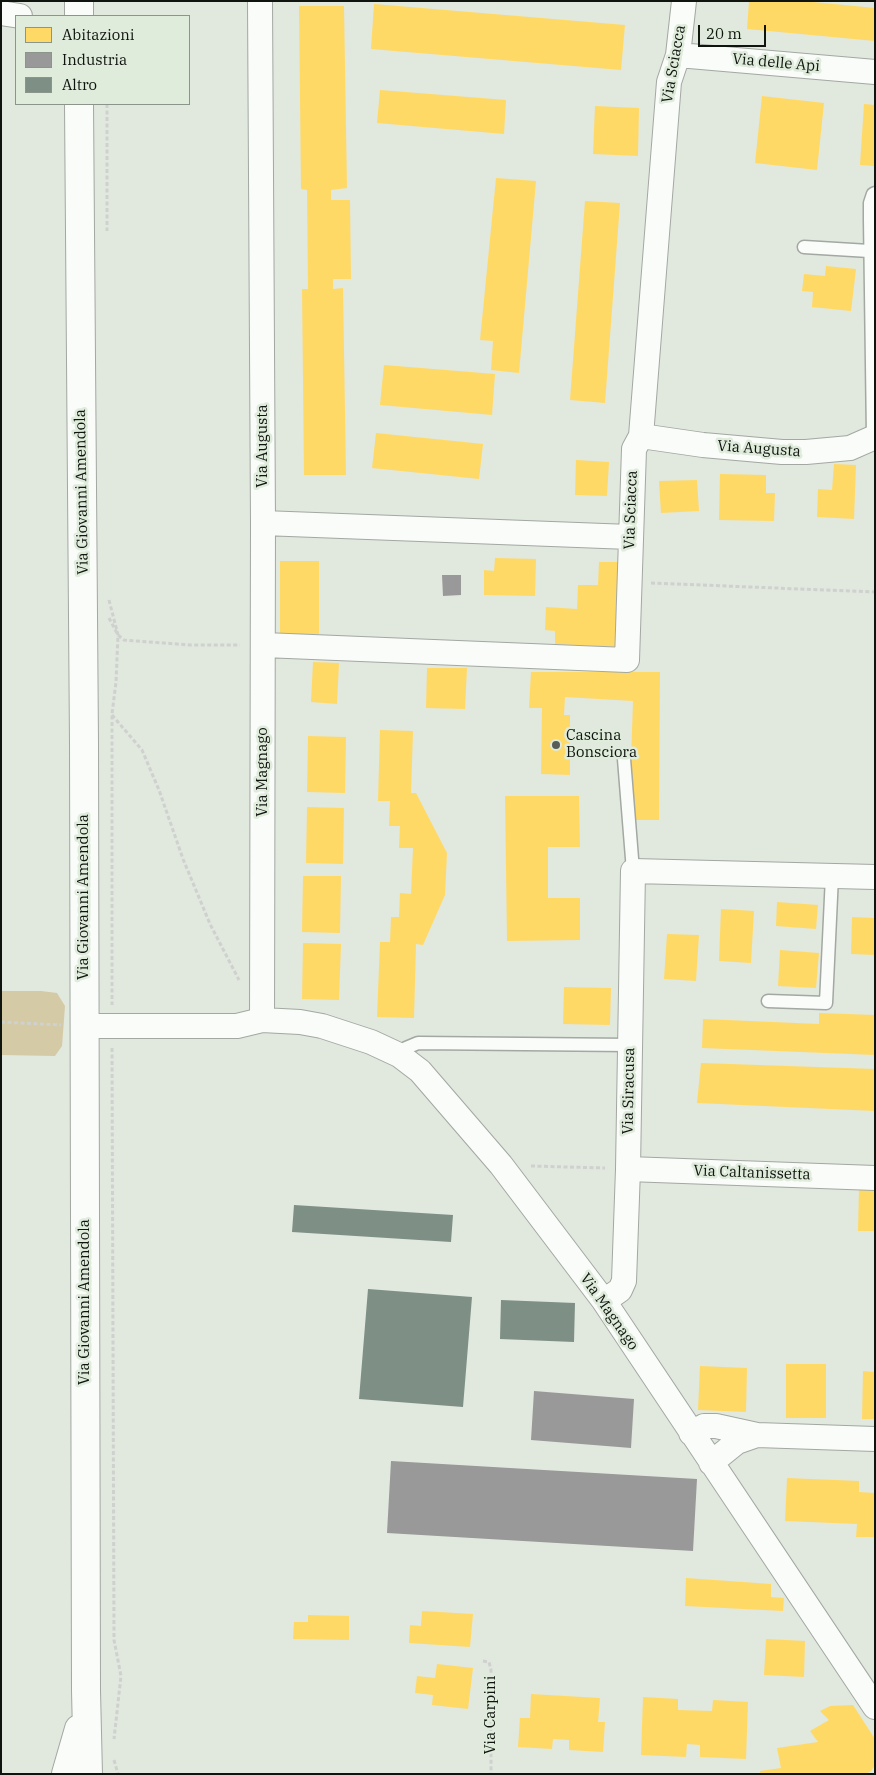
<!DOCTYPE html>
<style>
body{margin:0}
#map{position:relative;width:876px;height:1775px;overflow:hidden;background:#e1e8de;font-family:"IBM Plex Serif",serif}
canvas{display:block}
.frame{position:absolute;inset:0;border:2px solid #10140f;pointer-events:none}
.legend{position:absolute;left:15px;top:15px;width:175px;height:90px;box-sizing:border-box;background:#dfebdb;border:1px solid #8c9589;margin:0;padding:6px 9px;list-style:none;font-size:15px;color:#10140f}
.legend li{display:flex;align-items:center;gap:10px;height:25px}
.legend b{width:25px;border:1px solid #8c9589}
.scale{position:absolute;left:698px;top:25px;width:68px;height:22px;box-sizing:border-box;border:2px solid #10140f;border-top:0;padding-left:6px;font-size:15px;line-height:18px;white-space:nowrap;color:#10140f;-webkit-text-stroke:4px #dfebdb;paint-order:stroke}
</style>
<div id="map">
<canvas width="876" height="1775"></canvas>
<div class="frame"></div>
<ul class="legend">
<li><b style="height:14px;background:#ffd966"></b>Abitazioni</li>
<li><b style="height:14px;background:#999"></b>Industria</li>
<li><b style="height:14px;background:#7e8f85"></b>Altro</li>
</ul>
<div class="scale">20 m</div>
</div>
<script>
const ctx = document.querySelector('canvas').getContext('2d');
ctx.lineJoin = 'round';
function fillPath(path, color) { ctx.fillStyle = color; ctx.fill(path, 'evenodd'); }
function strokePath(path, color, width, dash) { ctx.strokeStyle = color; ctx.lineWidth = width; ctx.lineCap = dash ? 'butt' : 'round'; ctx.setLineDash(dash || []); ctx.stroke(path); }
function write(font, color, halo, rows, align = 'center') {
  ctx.font = font + ' "IBM Plex Serif",serif'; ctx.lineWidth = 5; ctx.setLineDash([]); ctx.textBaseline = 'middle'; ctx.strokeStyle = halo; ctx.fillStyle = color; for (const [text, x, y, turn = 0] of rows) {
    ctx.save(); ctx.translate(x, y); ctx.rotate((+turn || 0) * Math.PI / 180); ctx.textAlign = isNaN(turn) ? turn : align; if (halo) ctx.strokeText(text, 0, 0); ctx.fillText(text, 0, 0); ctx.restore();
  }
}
const forest = new Path2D(`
 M1,991H41L57,993L65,1006L62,1046L55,1056L1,1055Z`);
const homes = new Path2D(`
 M749,1H803L875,8V41L747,29Z
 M374,4L625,25L621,70L371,49Z
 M299,6H344L347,188L331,190V200H350L351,279H333V289L343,288L346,475H304L302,289H308L307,190L301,189Z
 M380,90L506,100L504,134L377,123Z
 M762,96L824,103L817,170L755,163Z
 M864,104L875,105V166L860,165Z
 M595,106L639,108L638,156L593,154Z
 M496,178L536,181L519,373L491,370L493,341L480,340Z
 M585,201L620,203L605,403L570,400Z
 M826,266L856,269L851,311L812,307L813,292L802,291L804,274L825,276Z
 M384,365L495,374L492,415L380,405Z
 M376,433L483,444L479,479L372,468Z
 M576,460L609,462L607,496L575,495Z
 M834,464L856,465L854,519L817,517L818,489L832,490Z
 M720,474L766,475V493H775L774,521L719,520Z
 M697,480L699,511L661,513L659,481Z
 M495,558L536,559L535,596L484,595V570L494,571Z
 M280,561H319V634H280Z
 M599,562H623L620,647L555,644V631L545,630L546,607L577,609L578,585H598Z
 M313,662L339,663L337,704L311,702Z
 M427,668H467L465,709L426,708Z
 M531,672H660L659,820H629L633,701L565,697L564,715H570V775L541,774L542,708H529Z
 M380,730L413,731L411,793H416L447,853L445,895L423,945L416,944L414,1018L377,1017L380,942H390L391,917H399L400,893L411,894L413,848H399L400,826H389L390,801H378Z
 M308,736L346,737L345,793L307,792Z
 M505,796H579L580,847H548V898H580V940L507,941Z
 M307,807L344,808L343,864L306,863Z
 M303,876H341L340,933L302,932Z
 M777,902L818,905L816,929L776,926Z
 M721,909L754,911L751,963L719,961Z
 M852,917L875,918V955L851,954Z
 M667,934L699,935L696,981L664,979Z
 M303,943L341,944L339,1000L302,999Z
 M780,950L819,953L816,988L778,986Z
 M564,987L611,988L610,1025L563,1024Z
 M819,1013L875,1015V1055L702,1048L703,1019L819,1024Z
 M701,1063L875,1069V1111L697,1103Z
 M859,1188L875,1189V1231H858Z
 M786,1364H826V1418H786Z
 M700,1366L747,1368L746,1412L698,1410Z
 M863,1371L875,1372V1419H862Z
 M787,1478L859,1481V1492L875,1493V1537H856L857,1524L785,1521Z
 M686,1578L771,1584V1597L784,1598L783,1611L685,1606Z
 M422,1611L473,1614L470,1647L409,1643L410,1625L421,1626Z
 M308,1615L349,1616V1640L293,1639L294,1622H308Z
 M766,1639L805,1641L804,1677L764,1675Z
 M437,1664L473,1668L468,1709L432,1705L433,1695L415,1693L417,1676L435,1678Z
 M531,1694L600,1698L598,1722H605L603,1752L569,1750V1740L553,1739L552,1749L518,1747L520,1718H530Z
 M643,1697L678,1699V1710L712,1711L713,1700L748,1702L746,1759L700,1757V1745L687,1744L686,1757L641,1755Z
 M853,1705L875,1739V1765L871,1771L866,1774H760V1771L781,1768L777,1748L818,1742L810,1731L829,1720L820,1711L830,1706Z`);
const industry = new Path2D(`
 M442,575H461V595L443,596Z
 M534,1391L634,1399L631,1448L531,1440Z
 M391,1461L697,1479L693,1551L387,1533Z`);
const building = new Path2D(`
 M294,1205L453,1215L451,1242L292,1232Z
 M368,1289L472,1297L463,1407L359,1399Z
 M501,1300L575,1303L574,1342L500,1339Z`);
const path = new Path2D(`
 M107,104V231
 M651,583L875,592
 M109,600L118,635L116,682L112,714V1005
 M109,618L118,635L124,640L190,645H240
 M112,715L142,750L159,790L183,859L210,924L239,980
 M1,1022L61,1025
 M112,1048L114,1640L121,1676L114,1739
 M531,1166L605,1168
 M483,1661L489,1662L491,1670V1774
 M114,1760L118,1774`);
const service = new Path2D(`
 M804,247L869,251
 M873,437L870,219V203L873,194L875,193
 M624,759L633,871
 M768,1001L826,1003L832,876
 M399,1055L406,1048L418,1043L630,1045`);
const minor = new Path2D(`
 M260,1L263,523L630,537
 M1,13L20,16
 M678,55L875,72
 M641,436L703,445L782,452H806L850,448L875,437
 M264,645L627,660L634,449L641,436L669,82L678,55L684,1
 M262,1020L263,523
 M84,1026H237L262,1020L300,1022L322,1026L371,1042L399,1055L420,1071L501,1165L604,1301L875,1707
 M628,1169L875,1178
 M604,1301L620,1290L624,1281L628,1169L633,871L875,877
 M691,1433L704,1426H716L757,1435L875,1439
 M711,1463L737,1442L757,1435`);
const secondary = new Path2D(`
 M79,1V16
 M79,104L84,743L86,1691L88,1774
 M66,1774L79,1729`);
const markers = [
 [556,745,5,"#595e57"]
];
const streetNames = [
 ["Via delle Api",776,63,5],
 ["Via Sciacca",674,64,-80],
 ["Via Augusta",263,446,-90],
 ["Via Augusta",759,449,4],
 ["Via Giovanni Amendola",82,492,-91],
 ["Via Sciacca",631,510,-88],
 ["Via Magnago",263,772,-90],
 ["Via Giovanni Amendola",84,897,-90],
 ["Via Siracusa",629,1091,-89],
 ["Via Caltanissetta",752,1173,2],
 ["Via Giovanni Amendola",85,1302,-90],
 ["Via Magnago",609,1312,55],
 ["Via Carpini",491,1715,-90]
];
const poiNames = [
 ["Cascina",566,736],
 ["Bonsciora",566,753]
];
fillPath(forest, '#d4caa6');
fillPath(homes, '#ffd966');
fillPath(industry, '#999');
fillPath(building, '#7e8f85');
strokePath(service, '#a3a8a2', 15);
strokePath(minor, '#a3a8a2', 26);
strokePath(secondary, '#a3a8a2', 30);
strokePath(path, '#cfd1ce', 3, [4, 2.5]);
strokePath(service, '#fafcfa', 12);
strokePath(minor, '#fafcfa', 24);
strokePath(secondary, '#fafcfa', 28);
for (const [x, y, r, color] of markers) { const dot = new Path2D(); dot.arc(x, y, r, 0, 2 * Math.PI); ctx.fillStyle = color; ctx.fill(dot); strokePath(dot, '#dfebdb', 2); }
write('15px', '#10140f', '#dfebdb', streetNames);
write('15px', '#10140f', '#dfebdb', poiNames, 'left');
</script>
